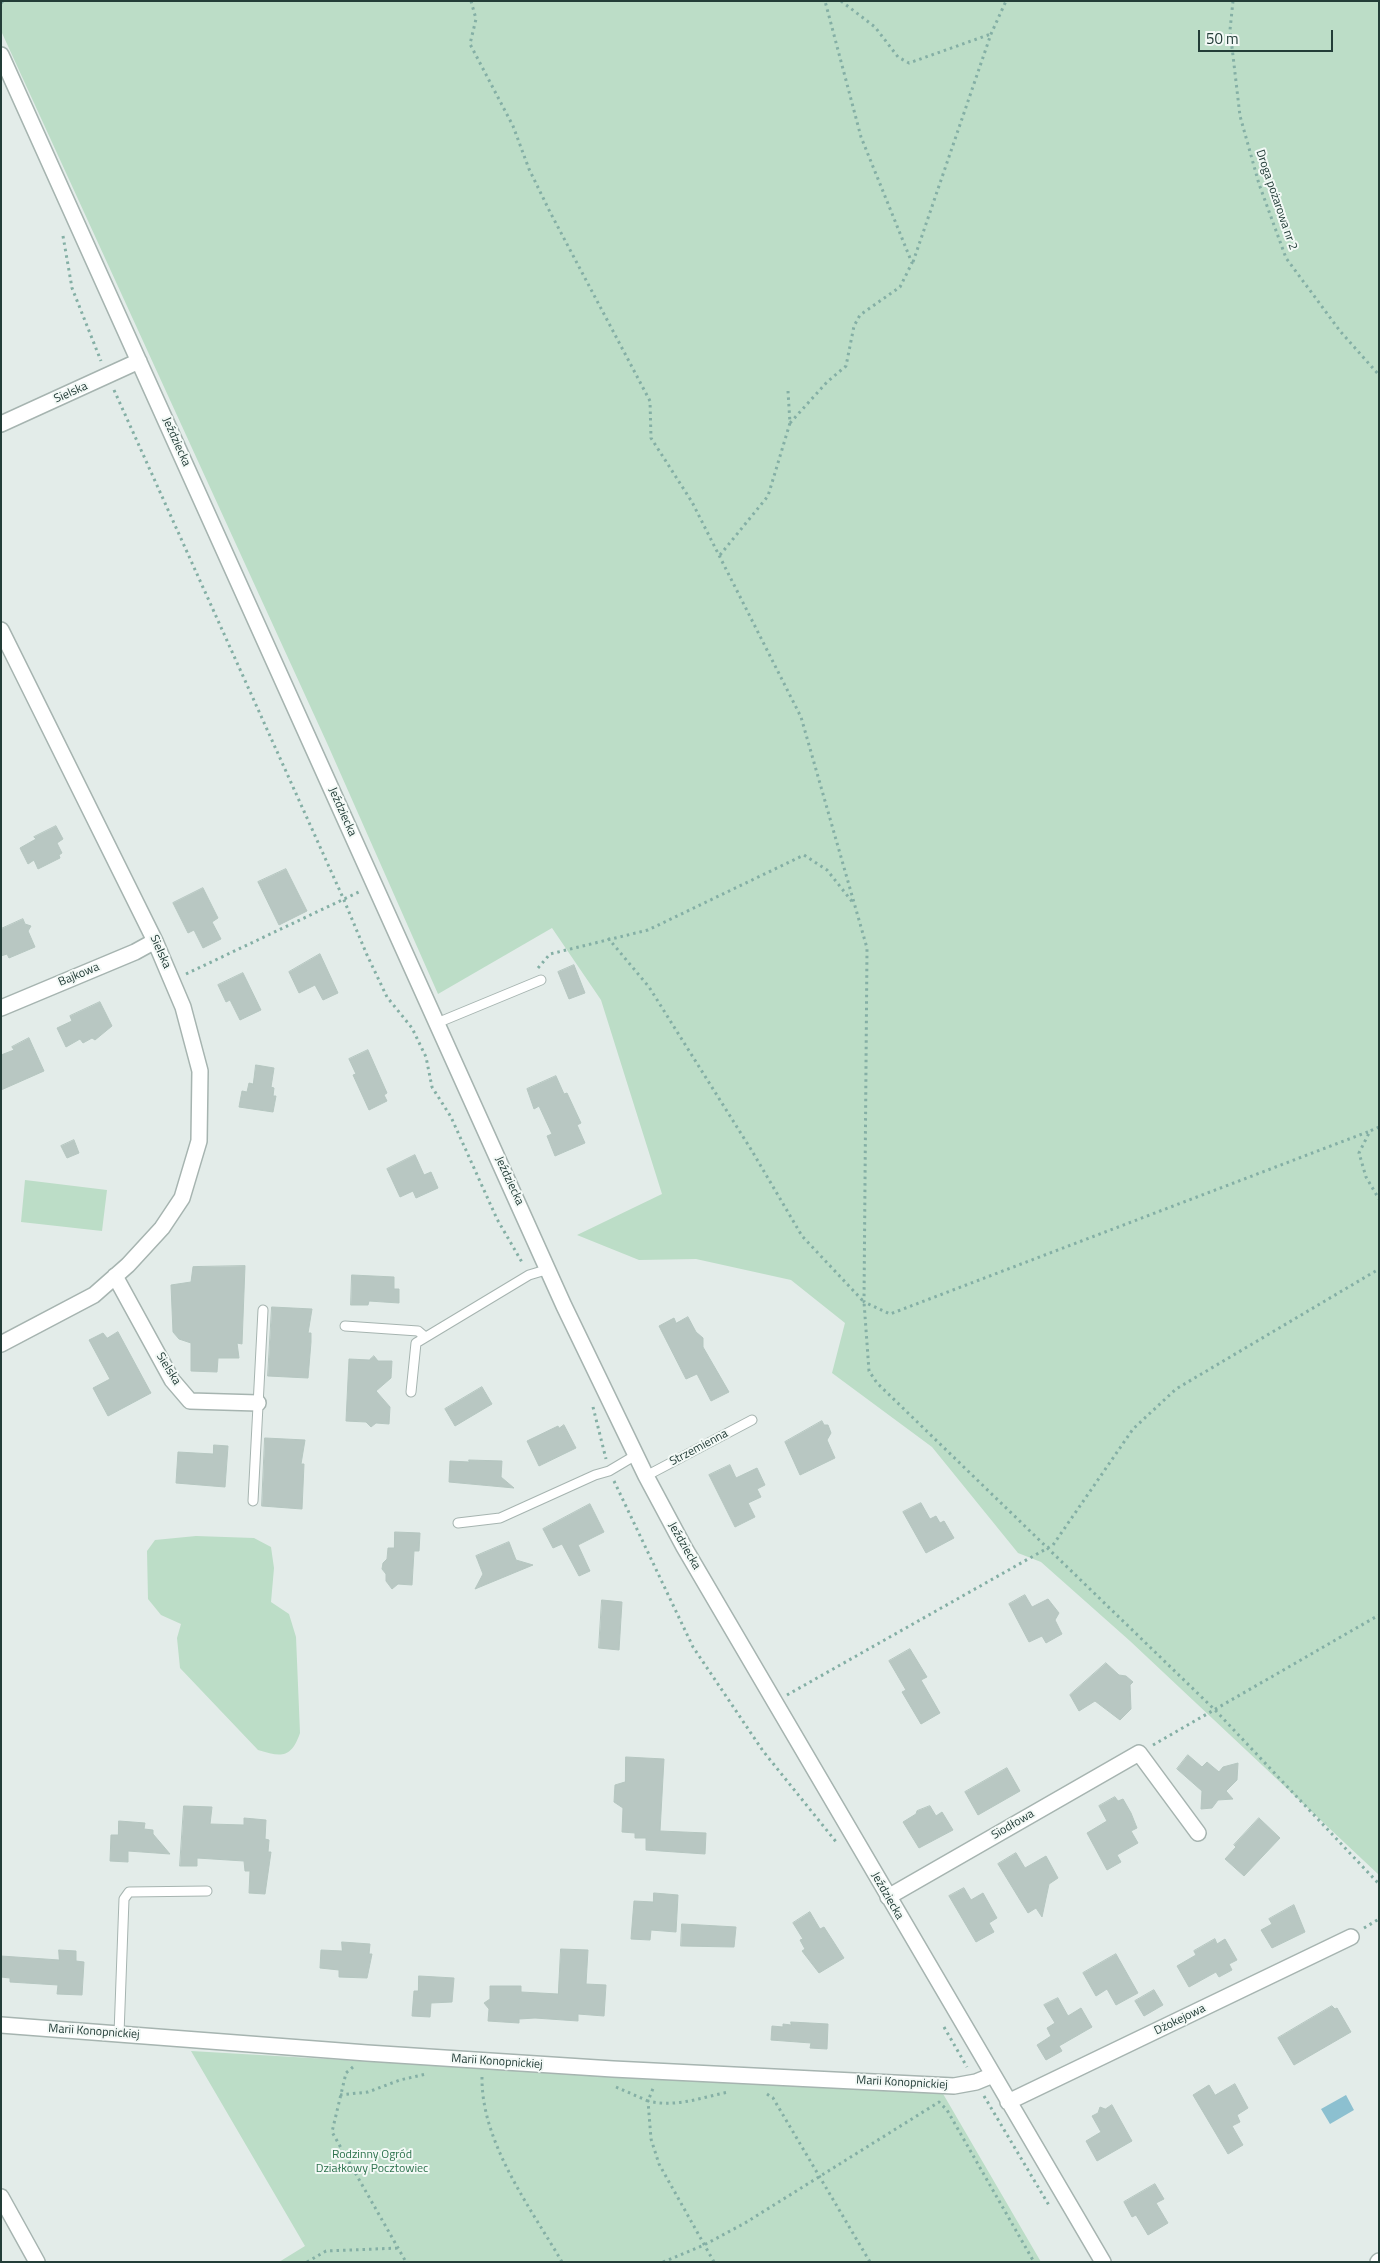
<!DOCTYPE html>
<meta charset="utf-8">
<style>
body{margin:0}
#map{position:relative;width:1380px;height:2263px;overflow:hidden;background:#e3ece9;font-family:"Titillium Web",sans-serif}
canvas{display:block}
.frame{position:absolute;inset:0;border:2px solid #233d38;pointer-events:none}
.scale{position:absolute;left:1198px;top:30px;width:135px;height:22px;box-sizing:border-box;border:2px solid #233d38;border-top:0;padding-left:6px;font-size:15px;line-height:18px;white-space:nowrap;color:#233d38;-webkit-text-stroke:4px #f3f9f6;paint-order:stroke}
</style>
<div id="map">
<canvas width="1380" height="2263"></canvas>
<div class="frame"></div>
<div class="scale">50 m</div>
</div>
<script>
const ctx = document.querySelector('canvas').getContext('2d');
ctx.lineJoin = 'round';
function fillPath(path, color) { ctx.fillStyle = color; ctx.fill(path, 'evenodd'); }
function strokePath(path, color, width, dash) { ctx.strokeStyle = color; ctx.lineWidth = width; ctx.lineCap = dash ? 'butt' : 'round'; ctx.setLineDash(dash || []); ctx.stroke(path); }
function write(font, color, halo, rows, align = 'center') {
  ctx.font = font + ' "Titillium Web",sans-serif'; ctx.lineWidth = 4; ctx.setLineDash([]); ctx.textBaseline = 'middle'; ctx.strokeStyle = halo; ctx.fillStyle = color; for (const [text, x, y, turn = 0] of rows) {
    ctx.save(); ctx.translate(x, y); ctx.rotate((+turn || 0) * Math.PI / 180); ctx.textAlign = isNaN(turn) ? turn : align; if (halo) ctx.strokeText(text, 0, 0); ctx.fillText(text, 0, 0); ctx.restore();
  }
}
const green = new Path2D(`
 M1,1H1379V1875L1130,1641L1041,1562L1018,1553L932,1447L832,1373L845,1323L791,1280L696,1259L639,1260L577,1235L662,1194L601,1000L552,928L438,994L327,743L2,33Z
 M25,1180L107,1190L102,1231L21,1222Z
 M196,1536L254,1538L271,1547L274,1568L271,1602L289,1614L296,1637L300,1733C291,1759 281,1757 258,1750L180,1668L177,1638L181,1624L161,1615L148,1599L147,1551L155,1540Z
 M191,2051L652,2078L942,2092L1041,2262H279L305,2246Z`);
const water = new Path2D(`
 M1346,2095L1354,2110L1330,2124L1321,2109Z`);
const building = new Path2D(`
 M56,826L63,839L57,843L62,853L59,855L60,858L38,869L34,860L28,864L20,848L36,839L34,837Z
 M286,869L307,911L279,925L258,882Z
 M203,888L218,918L212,922L221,939L203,948L194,930L188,933L173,903Z
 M23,919L25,924L31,926L28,931L35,947L9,958L7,954L1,956V929Z
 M320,954L338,993L323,1000L315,985L299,993L289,972Z
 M574,965L585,993L569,999L558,972Z
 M243,973L261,1010L240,1020L230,1000L226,1002L218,985Z
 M100,1002L112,1026L95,1040L92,1038L83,1043L80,1039L66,1047L57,1028L72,1021L70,1016Z
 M29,1038L44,1071L1,1090V1055L14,1050L12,1047Z
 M368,1050L387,1093L384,1095L387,1101L369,1110L353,1075L356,1074L349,1059Z
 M256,1065L274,1068L271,1087L274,1088L273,1096H276L273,1112L239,1107L242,1091L247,1092L249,1083L253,1084Z
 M556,1076L564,1094L567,1093L581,1123L577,1125L585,1143L555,1156L547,1136L552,1134L539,1106L534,1109L527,1089Z
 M74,1140L79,1153L67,1158L61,1146Z
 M415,1155L424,1175L431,1172L438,1188L416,1198L413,1191L400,1197L387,1169Z
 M245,1266L242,1344L237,1343L239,1358H218L217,1372L191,1371V1343L179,1339L173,1332L171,1285L191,1282L193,1267Z
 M352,1275L394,1277V1289H399V1303L369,1301L368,1305H351Z
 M272,1307L312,1309L308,1333H311V1342L308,1378L268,1376Z
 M688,1317L696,1332L703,1338V1347L729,1392L711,1401L697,1374L686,1379L659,1326L674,1318L676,1323Z
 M118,1332L151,1393L108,1416L93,1388L110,1379L89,1340L103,1333L107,1338Z
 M374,1356L378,1361H392L391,1378L376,1391L390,1407L389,1424L376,1423L371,1427L366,1422L346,1421L349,1359L369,1360Z
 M482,1387L492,1404L455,1426L445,1409Z
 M822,1421L824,1425H828L831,1433L827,1440L835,1458L800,1475L785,1442Z
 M564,1425L576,1448L539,1466L527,1441L558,1426L559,1428Z
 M265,1438L305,1440L301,1464H304L302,1509L262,1506Z
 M214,1445L228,1446L225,1487L176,1483L178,1452L213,1454Z
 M469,1460L502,1461L501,1477L514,1488L449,1482L450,1461L469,1462Z
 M730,1465L736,1478L757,1468L765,1485L757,1489L761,1497L748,1503L755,1517L735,1527L709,1475Z
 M921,1503L930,1519L936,1516L940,1523L944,1521L954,1538L926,1553L903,1512Z
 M590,1504L604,1532L578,1545L590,1571L579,1576L562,1544L553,1548L543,1529Z
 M395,1532L420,1533L419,1551H414L412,1585L398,1584L392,1589L386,1581V1574L382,1569L383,1563L387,1559L388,1548H394Z
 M509,1542L516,1560L533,1565L475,1589L483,1574L476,1556Z
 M1025,1595L1032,1607L1048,1599L1059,1613L1055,1620L1062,1634L1046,1643L1042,1636L1029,1642L1009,1604Z
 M602,1600L622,1602L619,1650L599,1648Z
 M910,1649L927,1677L921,1680L940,1713L921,1724L902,1692L906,1690L889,1661Z
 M1106,1663L1119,1675L1126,1676L1133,1682L1130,1685L1131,1709L1120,1720L1095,1701L1079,1711L1070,1695Z
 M1188,1755L1202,1767L1207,1762L1219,1772L1223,1767L1238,1763L1237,1780L1226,1791L1233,1799L1218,1800L1212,1808L1201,1809L1202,1791L1177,1769Z
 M626,1757L664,1759L660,1831L706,1833L705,1854L646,1850V1838H635V1833L622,1832L623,1808L614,1802L615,1785L625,1782Z
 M1007,1768L1020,1791L978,1815L965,1792Z
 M1115,1797L1118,1801L1123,1799L1131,1813L1137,1828L1131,1831L1138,1843L1117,1855L1121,1862L1107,1870L1087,1833L1107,1821L1099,1806Z
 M184,1806L212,1807L210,1824L244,1825V1818L266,1820L265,1839L269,1840L268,1852H271L265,1894L249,1893L250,1871H245L244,1861L197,1858V1866H180Z
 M930,1806L936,1816L942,1812L953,1830L919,1848L903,1822L916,1814L917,1811Z
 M1259,1818L1280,1838L1244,1876L1225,1859L1236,1847L1234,1845Z
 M119,1821L145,1823L144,1829L153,1830V1834L170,1854L128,1851V1862L110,1861L111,1835H118Z
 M1016,1853L1025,1868L1046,1856L1058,1878L1049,1884L1042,1917L1036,1908L1028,1913L998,1864Z
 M964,1888L971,1900L983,1893L997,1918L989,1923L994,1932L976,1942L949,1896Z
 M654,1893L678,1895L676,1932L651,1930L650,1940L631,1939L634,1901L653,1902Z
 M1294,1905L1305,1932L1272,1948L1261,1930L1272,1924L1269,1919Z
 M810,1912L820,1929L824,1927L844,1958L819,1973L802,1951L805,1949L800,1940L803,1939L793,1923Z
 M682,1924L736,1927L734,1947L681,1946Z
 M1215,1939L1217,1944L1225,1939L1237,1960L1229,1964L1232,1970L1219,1977L1216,1972L1189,1987L1177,1966L1196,1955L1194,1951Z
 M342,1942L370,1944L369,1954H372L367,1978L339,1977V1970L320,1968L321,1950L342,1951Z
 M561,1949L588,1950L586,1984L606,1985L604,2016L578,2014V2021L535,2018L519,2019V2023L488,2021L489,2009L484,2003L490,1999V1986H521V1992L558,1994Z
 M59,1950L76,1951V1961L84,1962L82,1995L57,1994L58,1985L10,1982V1978L1,1977V1956L59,1960Z
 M1116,1954L1138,1993L1116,2005L1107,1989L1096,1996L1083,1973Z
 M419,1976L454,1978L452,2002L431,2003L430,2017L412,2016L414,1991H418Z
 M1154,1990L1163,2005L1144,2016L1135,2001Z
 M1058,1998L1068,2016L1081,2008L1092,2027L1059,2046L1062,2051L1046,2060L1037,2045L1051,2036L1047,2028L1055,2023L1044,2005Z
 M1332,2006L1335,2009L1337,2008L1351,2032L1294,2065L1278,2038Z
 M791,2022L828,2024L827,2049L810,2048L811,2043L771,2040L772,2026L783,2027V2024L791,2025Z
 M1235,2084L1248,2108L1237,2115L1240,2122L1232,2126L1243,2145L1228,2154L1193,2095L1209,2085L1215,2095Z
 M1112,2105L1132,2141L1097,2161L1086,2141L1101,2132L1092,2116L1098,2113L1100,2107L1105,2109Z
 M1155,2184L1164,2199L1156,2203L1168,2223L1148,2235L1136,2215L1132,2217L1124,2202Z`);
const path = new Path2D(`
 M471,1L476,19L470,44L513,126L529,169L550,212L650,401L651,438L692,502L801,717L867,948L864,1302L890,1314L1370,1131
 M841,1L875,27L898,57L909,63L991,34
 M1233,1L1230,30L1240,116L1259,184L1286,258L1340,331L1379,375
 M1,3L3,1
 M63,236L72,288L101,361
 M913,262L991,34L1006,1
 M114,390L344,900L367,955L387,997L412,1028L426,1057L432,1087L451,1117L497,1219L523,1264
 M790,423L827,382L846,366L854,326L860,315L900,287L912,263L861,137L825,1
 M720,555L768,496L790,423L788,391
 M608,938L649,987L752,1151L802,1236L864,1302L869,1371L877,1383L1216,1711L1379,1884
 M538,968L550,954L648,930L804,855L827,870L854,904
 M186,974L361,891
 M1379,1127L1370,1131L1359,1153L1366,1177L1379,1199
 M593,1407L606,1459
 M614,1481L693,1647L763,1751L837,1843
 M787,1695L1053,1545L1133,1429L1176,1389L1379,1269
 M1153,1745L1379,1615
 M1364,1928L1379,1919
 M944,2027L967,2067
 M353,2067L346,2073L332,2132L406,2262
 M482,2077C481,2142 530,2207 562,2262
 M616,2087L648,2101L654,2086
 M767,2094L773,2098L870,2262
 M340,2095L368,2092L400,2080L426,2074
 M984,2096L1050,2207
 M307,2262L326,2251L399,2248
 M663,2262L704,2245L745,2223L939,2102L947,2110L1034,2262
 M714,2262L659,2164L651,2139L648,2101C676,2108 702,2097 729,2092`);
const service = new Path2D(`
 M437,1023L541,980
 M345,1326L418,1331L425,1337
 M411,1392L416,1343L529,1275L549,1269
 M646,1476L752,1420
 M253,1501L263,1310
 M458,1523L500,1518L595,1475L609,1471L636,1455
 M119,2034L124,1899L129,1892L207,1891`);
const minor = new Path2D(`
 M1,55L564,1306L646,1476L684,1547L1103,2262
 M1,424L139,361
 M1,630L155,941L183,1007L200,1071L199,1141L182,1198L162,1228L128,1265L94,1295L1,1344
 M1,1008L135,952L155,941
 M115,1276L172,1380L190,1401L258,1403
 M888,1897L1139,1753L1198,1833
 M1,2025L367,2053L613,2069L954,2086L976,2082L993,2075
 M1008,2102L1351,1937
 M1,2197L37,2262
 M1378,2262L1379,2261`);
const streetNames = [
 ["Droga pożarowa nr 2",1276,200,71],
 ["Sielska",71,393,-24],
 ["Jeździecka",176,442,66],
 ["Jeździecka",342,812,66],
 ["Sielska",160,952,66],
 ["Bajkowa",79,975,-23],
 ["Jeździecka",509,1181,65],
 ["Sielska",168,1369,58],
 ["Strzemienna",699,1448,-28],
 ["Jeździecka",684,1546,60],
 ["Siodłowa",1013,1825,-30],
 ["Jeździecka",887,1896,60],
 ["Dżokejowa",1180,2020,-26],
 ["Marii Konopnickiej",94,2032,4],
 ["Marii Konopnickiej",497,2062,4],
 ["Marii Konopnickiej",902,2083,3]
];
const parkNames = [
 ["Rodzinny Ogród",372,2155],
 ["Działkowy Pocztowiec",372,2169]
];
fillPath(green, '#bcddc7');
fillPath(water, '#8cc0d0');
fillPath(building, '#b8c7c2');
strokePath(building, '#b5c6c0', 1);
strokePath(service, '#a6b4b0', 11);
strokePath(minor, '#a6b4b0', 18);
strokePath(path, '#84afa5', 3, [2.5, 4]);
strokePath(service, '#fff', 9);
strokePath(minor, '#fff', 15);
write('12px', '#233d38', '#f3f9f6', streetNames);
write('12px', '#2e734e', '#f3f9f6', parkNames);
</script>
